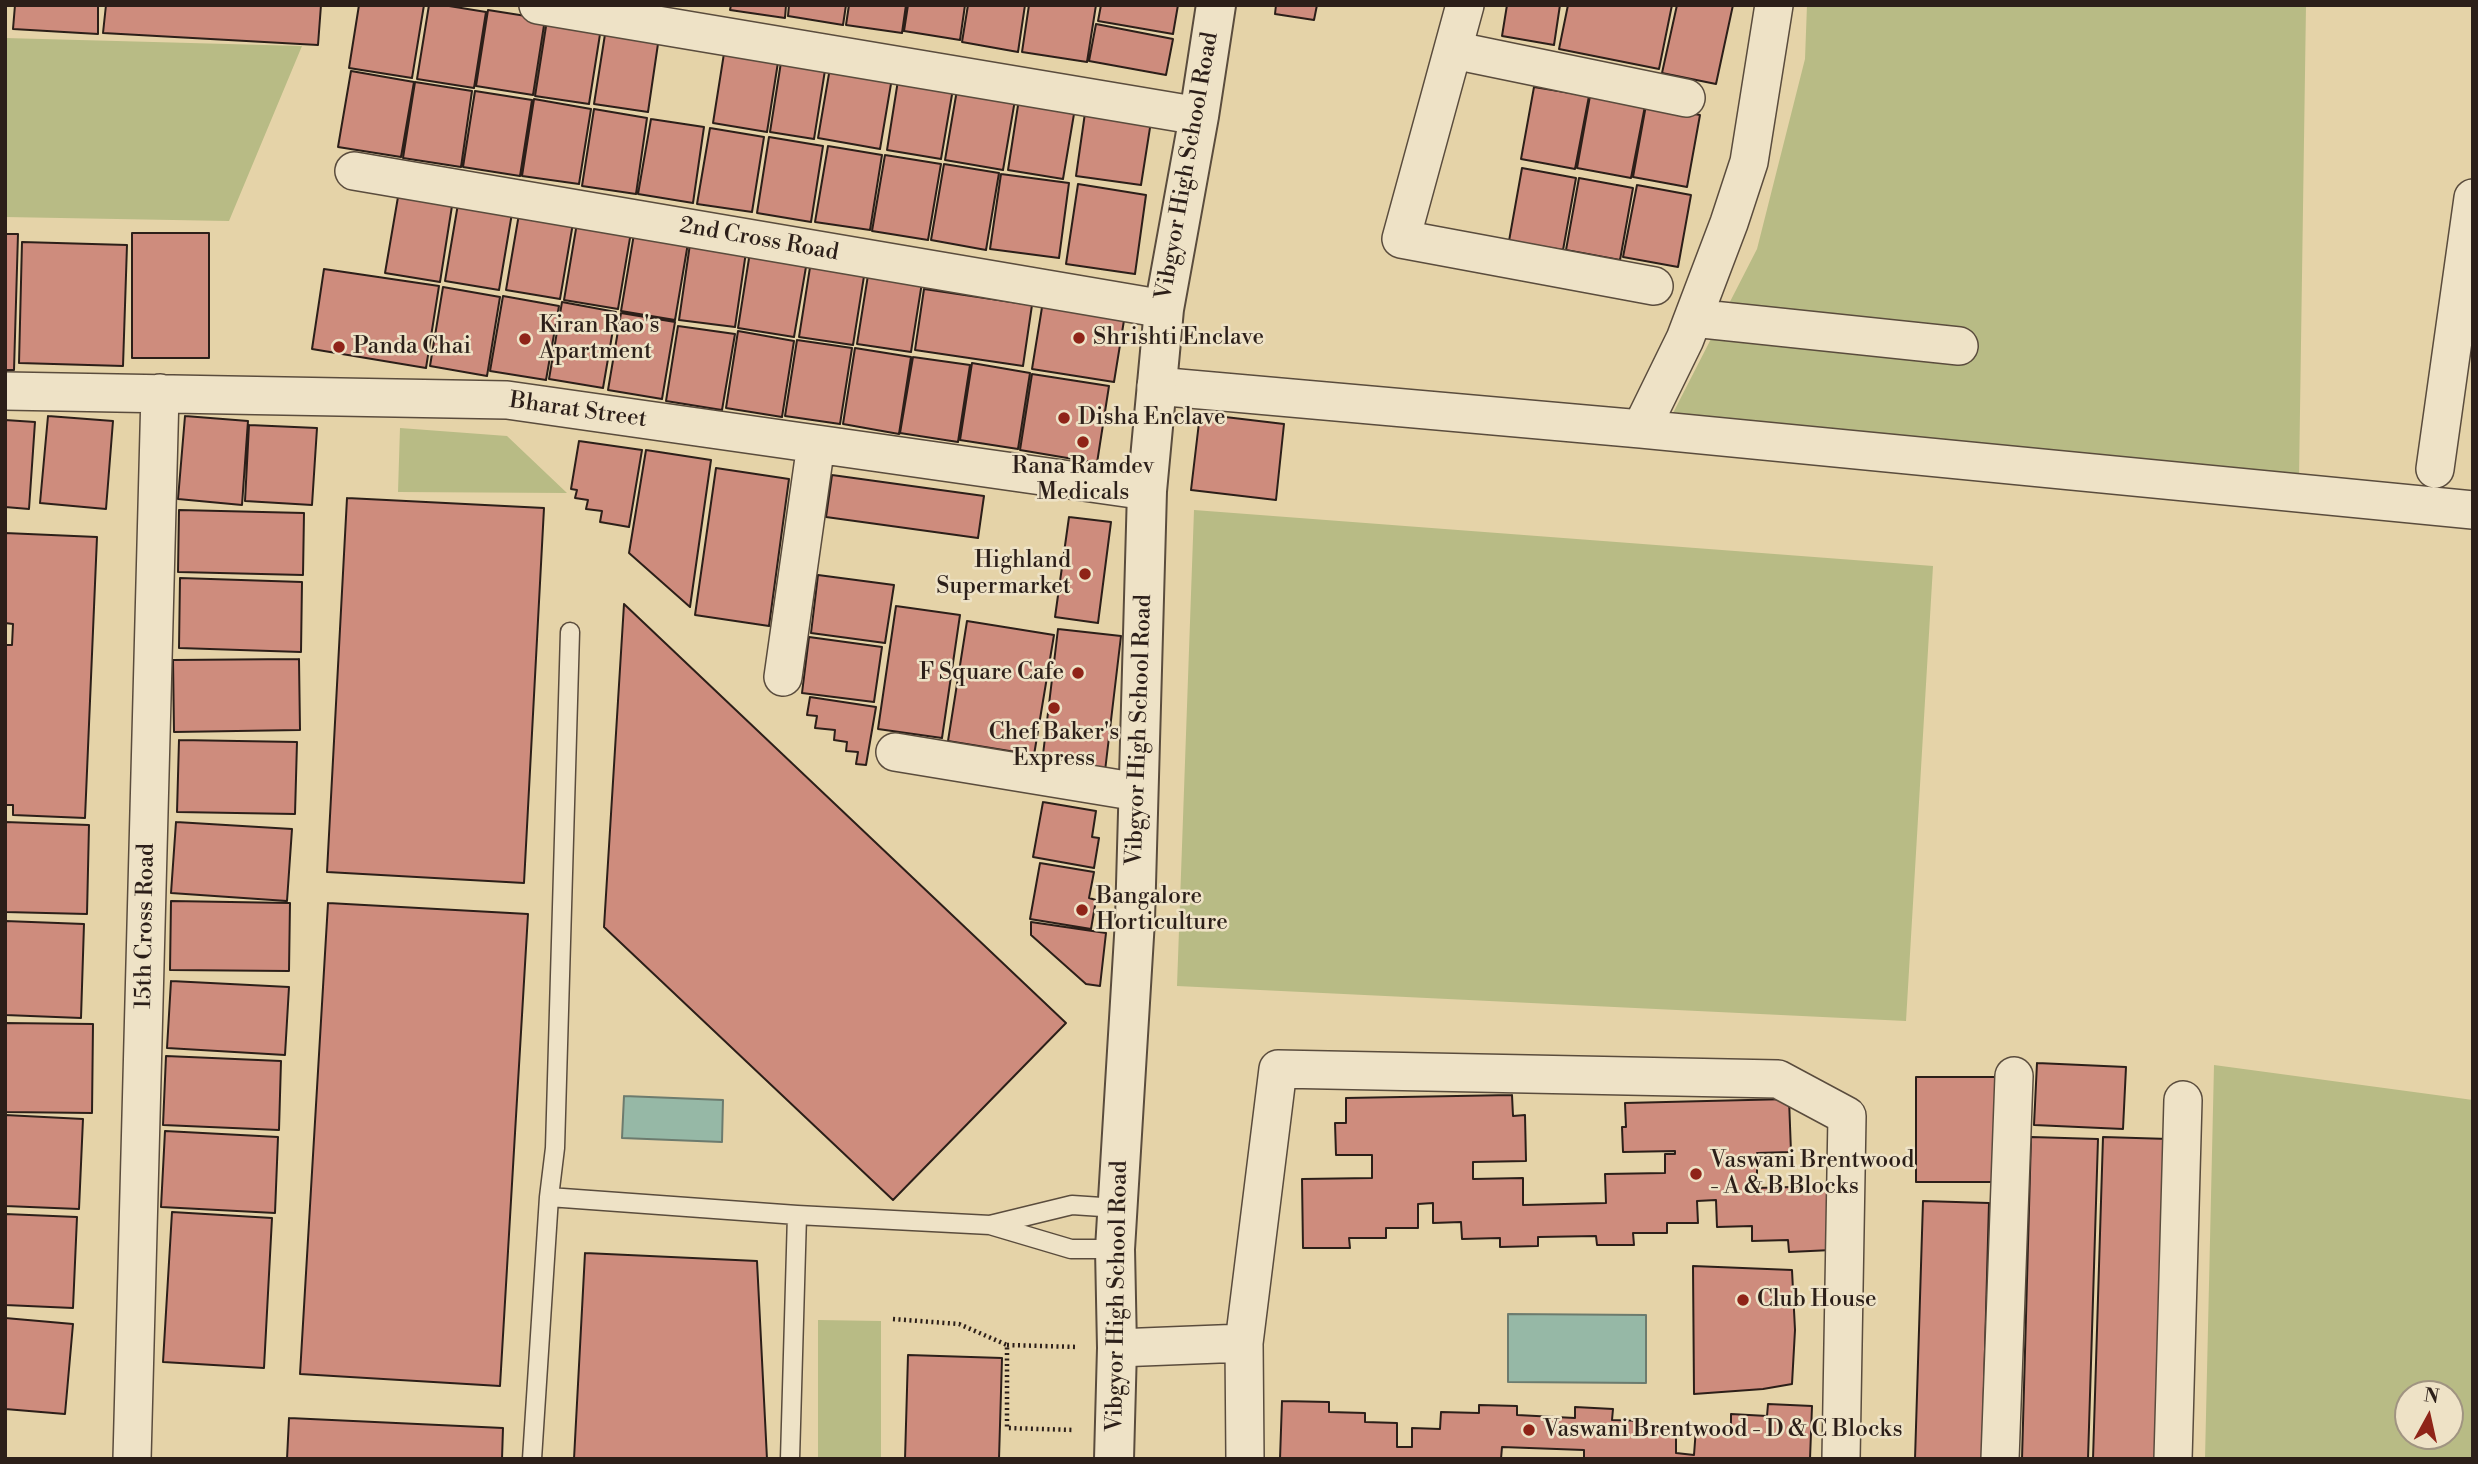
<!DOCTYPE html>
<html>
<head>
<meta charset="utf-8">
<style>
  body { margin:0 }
  #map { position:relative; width:2478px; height:1464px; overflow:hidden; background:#e5d3a8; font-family:"Libre Bodoni",serif }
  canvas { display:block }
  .frame { position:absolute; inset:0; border:7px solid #2c1f19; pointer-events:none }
  .north { position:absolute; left:2394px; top:1380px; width:70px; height:70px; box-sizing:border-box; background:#eee2c6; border:2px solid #a09481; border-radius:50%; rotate:8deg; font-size:19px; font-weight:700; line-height:28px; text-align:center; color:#2c1f19 }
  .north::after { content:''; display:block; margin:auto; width:24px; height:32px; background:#8f2418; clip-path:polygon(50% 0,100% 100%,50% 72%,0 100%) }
</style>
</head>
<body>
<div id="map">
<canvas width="2478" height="1464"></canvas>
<div class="frame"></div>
<div class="north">N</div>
</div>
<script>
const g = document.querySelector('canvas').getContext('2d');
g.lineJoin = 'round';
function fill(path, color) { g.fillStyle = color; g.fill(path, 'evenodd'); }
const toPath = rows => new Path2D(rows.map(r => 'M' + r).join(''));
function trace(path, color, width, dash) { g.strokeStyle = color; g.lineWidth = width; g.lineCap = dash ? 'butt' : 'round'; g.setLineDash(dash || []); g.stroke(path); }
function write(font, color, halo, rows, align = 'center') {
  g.font = font + ' "Libre Bodoni",serif'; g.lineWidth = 5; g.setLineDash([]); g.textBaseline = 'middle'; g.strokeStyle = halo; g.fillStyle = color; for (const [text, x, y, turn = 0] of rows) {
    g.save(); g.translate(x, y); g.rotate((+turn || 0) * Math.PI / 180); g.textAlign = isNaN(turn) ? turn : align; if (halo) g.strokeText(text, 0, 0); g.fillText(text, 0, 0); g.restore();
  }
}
fill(toPath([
  [1807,5,2306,5,2299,478,1671,417,1757,249,1805,59],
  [5,38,302,46,229,221,5,217],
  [400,428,507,436,567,493,398,492],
  [1194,510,1933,566,1906,1021,1177,986],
  [2214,1065,2473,1100,2473,1459,2205,1459],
  [2450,1394,2450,1436,2408,1436,2408,1394],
  [818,1320,881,1321,881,1459,818,1459]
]), '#b8bb85');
const water = toPath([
  [624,1096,723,1100,722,1142,622,1138,624,1096],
  [1508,1314,1646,1315,1646,1383,1508,1382,1508,1314]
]);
fill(water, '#96b8a6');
trace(water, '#6c7b6e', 2);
const building = toPath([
  [15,5,98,5,98,34,13,29,15,5],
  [106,5,321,5,318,45,103,33,106,5],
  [359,5,424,5,412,78,349,68,359,5],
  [429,5,443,5,486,12,474,88,417,79,429,5],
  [731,5,786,5,785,18,730,10,731,5],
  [789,5,846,5,843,25,788,16,789,5],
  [849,5,906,5,902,33,846,25,849,5],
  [908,5,965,5,960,40,904,31,908,5],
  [968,5,1025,5,1018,52,962,42,968,5],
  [1029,5,1096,5,1087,62,1022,52,1029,5],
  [1101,5,1178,5,1173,34,1098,21,1101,5],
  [1276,5,1317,5,1314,20,1275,14,1276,5],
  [1507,5,1560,5,1554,45,1502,36,1507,5],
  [1568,5,1672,5,1659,69,1559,49,1568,5],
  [1677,5,1733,5,1716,84,1662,73,1677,5],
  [488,10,545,19,533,95,476,86,488,10],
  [547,20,601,28,589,104,535,96,547,20],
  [1096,24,1173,39,1166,75,1089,61,1096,24],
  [606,28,659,37,648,112,594,104,606,28],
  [725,47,779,56,767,132,713,123,725,47],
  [782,56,826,64,814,139,770,132,782,56],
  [831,62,893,72,880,149,818,138,831,62],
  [351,71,414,82,401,157,338,147,351,71],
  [899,74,954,83,941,159,887,150,899,74],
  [415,82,472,91,461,167,403,158,415,82],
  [958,84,1016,94,1003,170,945,160,958,84],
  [1534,87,1589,96,1575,169,1521,159,1534,87],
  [475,91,532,100,520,176,463,167,475,91],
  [1590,96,1645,106,1631,178,1577,168,1590,96],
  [534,99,591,109,579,184,522,176,534,99],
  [1019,99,1075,108,1063,179,1008,170,1019,99],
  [1646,105,1700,115,1687,187,1633,177,1646,105],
  [1086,106,1152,115,1141,185,1076,176,1086,106],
  [594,109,647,118,636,194,582,186,594,109],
  [651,119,704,127,693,203,638,194,651,119],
  [710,128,764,137,752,212,697,204,710,128],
  [769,137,823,146,811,222,757,213,769,137],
  [828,146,882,155,870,230,815,222,828,146],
  [885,155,941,164,928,240,872,231,885,155],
  [944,164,999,173,986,250,931,240,944,164],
  [1522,168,1576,178,1563,250,1509,241,1522,168],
  [1001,174,1069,183,1059,258,990,249,1001,174],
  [1579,178,1633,188,1620,260,1566,250,1579,178],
  [1078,184,1146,195,1135,274,1066,264,1078,184],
  [1637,185,1691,195,1678,267,1623,257,1637,185],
  [398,197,452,206,440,282,385,273,398,197],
  [458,204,512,213,499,290,445,281,458,204],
  [519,214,573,223,560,299,506,290,519,214],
  [577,223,631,232,618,309,564,300,577,223],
  [132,233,209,233,209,358,132,358,132,233],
  [5,234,18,234,14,370,5,370,5,234],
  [634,234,688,243,675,320,621,311,634,234],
  [22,242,127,245,123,366,19,363,22,242],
  [690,244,746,252,735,327,679,320,690,244],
  [750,252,807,261,794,337,738,328,750,252],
  [811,261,865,270,853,345,799,337,811,261],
  [324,269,439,286,426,368,312,349,324,269],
  [869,269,923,276,911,352,857,344,869,269],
  [443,287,500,297,487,376,430,366,443,287],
  [924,289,1032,305,1023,366,915,350,924,289],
  [1044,295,1126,308,1114,382,1032,369,1044,295],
  [503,296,559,306,546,380,490,371,503,296],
  [562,302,616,312,603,388,549,379,562,302],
  [621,313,675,322,662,399,608,390,621,313],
  [678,326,735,334,722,410,666,401,678,326],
  [738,331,794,341,782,417,726,408,738,331],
  [797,340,852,348,840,424,785,416,797,340],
  [855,348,911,357,899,434,843,424,855,348],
  [913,357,970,365,958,442,900,433,913,357],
  [972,363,1030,373,1018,449,960,440,972,363],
  [1032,374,1109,386,1097,463,1020,450,1032,374],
  [1200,414,1284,424,1276,500,1191,490,1200,414],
  [48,416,113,421,106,509,40,503,48,416],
  [185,416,248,421,242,505,178,499,185,416],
  [5,420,35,422,29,509,5,507,5,420],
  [249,425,317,428,312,505,245,501,249,425],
  [579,441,642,450,629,527,600,522,602,511,586,509,588,500,575,498,577,490,571,489,579,441],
  [646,450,711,460,690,607,629,553,646,450],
  [716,468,789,479,769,626,695,615,716,468],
  [832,475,984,496,978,538,826,517,832,475],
  [347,498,544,508,524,883,327,872,347,498],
  [179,510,304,513,303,575,178,572,179,510],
  [1069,517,1111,522,1098,623,1055,617,1069,517],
  [5,533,97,537,85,818,13,815,13,805,5,805,5,645,12,645,13,624,5,623,5,533],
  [818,575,894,585,885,643,811,633,818,575],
  [180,578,302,582,301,652,179,648,180,578],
  [624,604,1066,1023,893,1200,604,927,624,604],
  [896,606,960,615,942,738,878,729,896,606],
  [967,621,1054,635,1034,755,948,741,967,621],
  [1058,629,1121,636,1105,771,1042,763,1058,629],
  [809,637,882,647,874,702,802,693,809,637],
  [299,659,300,730,174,732,173,660,299,659],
  [810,697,876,707,866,765,856,764,858,752,846,751,847,742,834,740,835,730,815,728,817,716,807,715,810,697],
  [179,740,297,742,295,814,177,812,179,740],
  [1043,802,1096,811,1092,837,1099,838,1094,868,1033,857,1043,802],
  [5,822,89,825,87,914,5,912,5,822],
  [176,822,292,829,287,901,171,893,176,822],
  [1040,863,1094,872,1089,898,1096,900,1091,929,1030,919,1040,863],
  [171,901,290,903,289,971,170,970,171,901],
  [328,903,528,914,500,1386,300,1374,328,903],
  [5,921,84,924,81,1018,5,1015,5,921],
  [1031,922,1106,933,1100,986,1086,984,1031,935,1031,922],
  [171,981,289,987,285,1055,167,1048,171,981],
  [5,1023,93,1024,92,1113,5,1112,5,1023],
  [166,1056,281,1061,279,1130,163,1125,166,1056],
  [2037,1063,2126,1067,2123,1129,2034,1125,2037,1063],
  [1916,1077,2002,1077,2002,1182,1916,1182,1916,1077],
  [1512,1095,1513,1116,1525,1115,1526,1161,1473,1162,1473,1179,1523,1178,1523,1205,1606,1203,1605,1174,1665,1173,1665,1154,1675,1154,1675,1151,1623,1152,1622,1127,1626,1127,1625,1103,1789,1099,1791,1152,1757,1153,1757,1188,1831,1186,1832,1250,1789,1252,1788,1240,1752,1241,1752,1226,1717,1227,1716,1200,1697,1201,1698,1223,1667,1223,1667,1233,1633,1233,1634,1245,1597,1245,1596,1236,1538,1237,1538,1246,1500,1247,1500,1238,1462,1239,1461,1222,1433,1223,1433,1203,1418,1204,1418,1228,1386,1228,1386,1238,1349,1238,1350,1248,1303,1248,1302,1179,1372,1178,1372,1155,1336,1155,1335,1123,1346,1123,1346,1098,1512,1095],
  [5,1115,83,1119,79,1209,5,1206,5,1115],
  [165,1131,278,1137,275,1213,161,1207,165,1131],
  [2031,1137,2098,1139,2088,1459,2022,1459,2031,1137],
  [2103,1137,2169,1139,2160,1459,2093,1459,2103,1137],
  [1923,1201,1989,1203,1982,1459,1915,1459,1923,1201],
  [172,1212,272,1218,264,1368,163,1362,172,1212],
  [5,1214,77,1217,73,1308,5,1305,5,1214],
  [585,1253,757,1261,767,1459,574,1459,585,1253],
  [1693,1266,1792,1270,1795,1330,1792,1384,1763,1389,1694,1394,1693,1266],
  [5,1318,73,1324,65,1414,5,1409,5,1318],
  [908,1355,1002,1358,999,1459,905,1459,908,1355],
  [1282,1401,1329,1402,1329,1412,1365,1413,1365,1422,1397,1423,1397,1447,1412,1447,1412,1428,1440,1429,1441,1412,1479,1413,1479,1405,1517,1406,1517,1415,1575,1418,1575,1407,1613,1409,1612,1420,1646,1421,1645,1430,1676,1432,1676,1453,1694,1455,1696,1428,1731,1429,1731,1414,1767,1416,1768,1404,1812,1406,1810,1459,1584,1459,1584,1450,1502,1447,1501,1459,1280,1459,1282,1401],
  [289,1418,503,1428,502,1459,287,1459,289,1418]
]);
fill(building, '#ce8c7d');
trace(building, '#2c1f19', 2);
const service = toPath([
  [570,632,555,1148,549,1197,797,1215,990,1225,1071,1249,1115,1249],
  [990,1225,1072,1205,1117,1208],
  [532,1459,549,1197],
  [790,1459,797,1215]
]);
const minor = toPath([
  [538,5,1199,116],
  [1465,5,1401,239,1654,286],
  [1453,50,1686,98],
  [354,171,1164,309],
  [1693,318,1959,346],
  [1156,386,1641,429,2473,510],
  [5,391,507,400,1147,491],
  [1641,429,1685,339,1729,223,1749,162,1774,5],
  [2435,469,2473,198],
  [783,677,816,444],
  [895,752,1138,792],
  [1117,1348,1244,1343],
  [132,1459,160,393],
  [1245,1459,1244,1343,1278,1069,1778,1079,1847,1116,1841,1459],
  [2000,1459,2014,1076],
  [2173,1459,2183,1100]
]);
const tertiary = toPath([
  [1114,1459,1117,1348,1115,1249,1135,920,1147,491,1164,309,1199,116,1216,5]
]);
trace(service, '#5a4c3d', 21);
trace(minor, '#5a4c3d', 40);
trace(tertiary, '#5a4c3d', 42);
trace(toPath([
  [893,1319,959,1324,1007,1345,1007,1428,1074,1430],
  [1007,1345,1078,1347]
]), '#2c1f19', 4.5, [2, 3.5]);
trace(service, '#eee2c6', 18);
trace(minor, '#eee2c6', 37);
trace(tertiary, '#eee2c6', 38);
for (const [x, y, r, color] of [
  [1079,338,7,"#8f2418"],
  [525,339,7,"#8f2418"],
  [339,347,7,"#8f2418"],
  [1064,418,7,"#8f2418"],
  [1083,442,7,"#8f2418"],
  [1085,574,7,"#8f2418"],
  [1078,673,7,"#8f2418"],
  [1054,708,7,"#8f2418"],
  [1082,910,7,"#8f2418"],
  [1696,1174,7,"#8f2418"],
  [1743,1300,7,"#8f2418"],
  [1529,1430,7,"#8f2418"]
]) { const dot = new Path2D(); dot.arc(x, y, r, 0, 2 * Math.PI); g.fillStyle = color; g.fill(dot); trace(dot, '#eee2c6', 2.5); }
write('23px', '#2c1f19', '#eee2c6', [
  ["Vibgyor High School Road",1188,166,-80],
  ["2nd Cross Road",759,240,10],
  ["Bharat Street",578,411,8],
  ["Vibgyor High School Road",1140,730,-88],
  ["15th Cross Road",146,926,-89],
  ["Vibgyor High School Road",1118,1296,-89]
]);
write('23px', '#2c1f19', '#eee2c6', [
  ["Kiran Rao's",539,326],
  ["Apartment",539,352],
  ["Shrishti Enclave",1093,338],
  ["Panda Chai",353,347],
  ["Disha Enclave",1078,418],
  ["Rana Ramdev",1083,467,"center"],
  ["Medicals",1083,493,"center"],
  ["Highland",1071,561,"right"],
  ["Supermarket",1071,587,"right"],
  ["F Square Cafe",1064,673,"right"],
  ["Chef Baker's",1054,733,"center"],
  ["Express",1054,759,"center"],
  ["Bangalore",1096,897],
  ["Horticulture",1096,923],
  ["Vaswani Brentwood",1710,1161],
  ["- A & B Blocks",1710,1187],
  ["Club House",1757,1300],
  ["Vaswani Brentwood - D & C Blocks",1543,1430]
], 'left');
</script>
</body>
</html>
